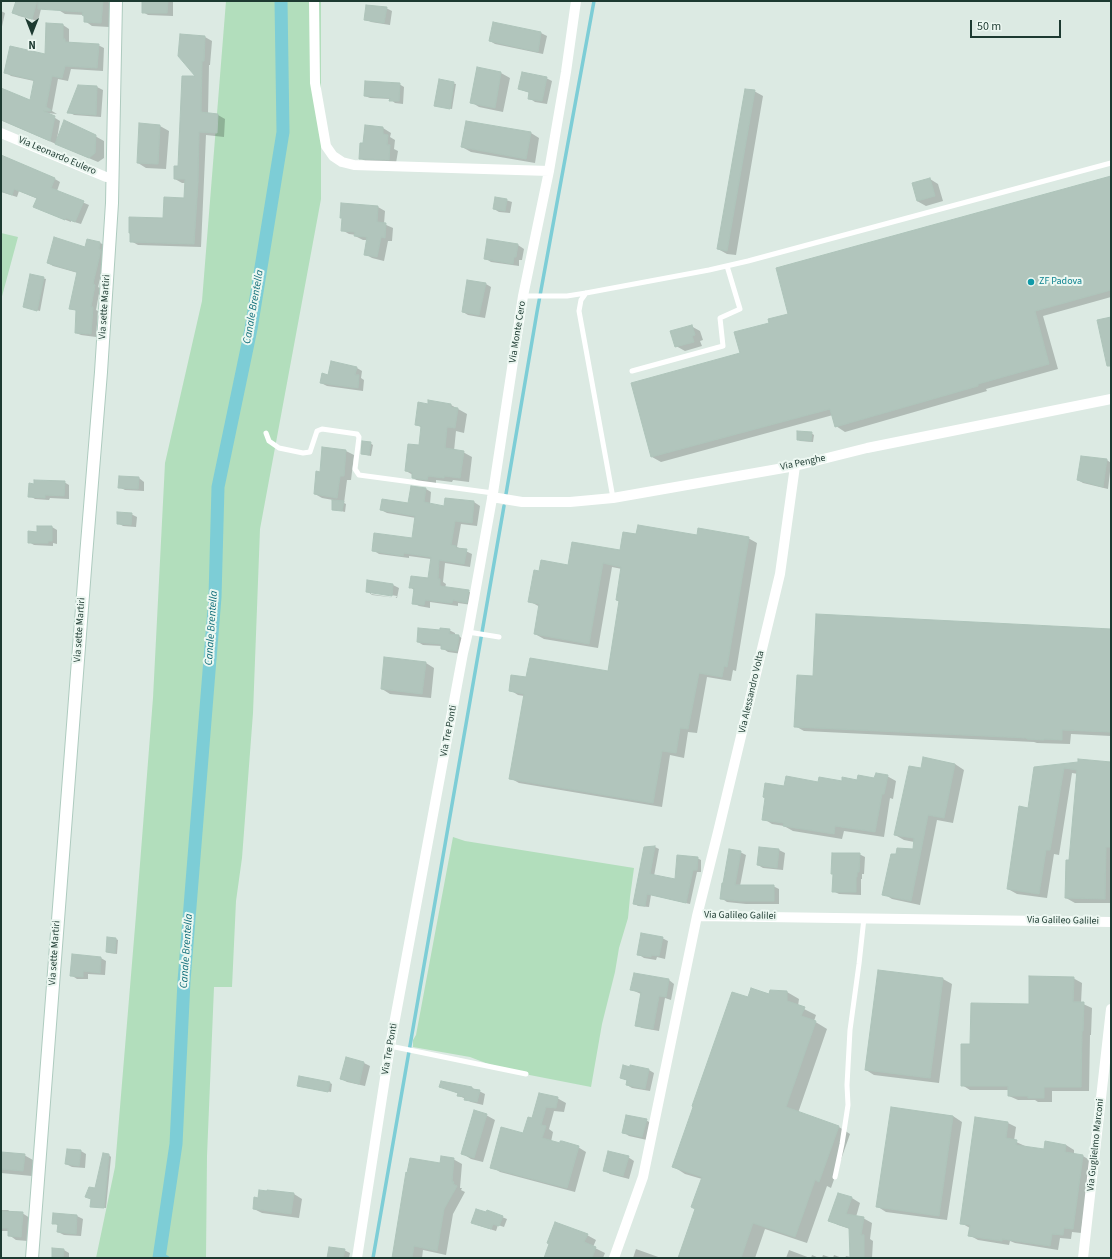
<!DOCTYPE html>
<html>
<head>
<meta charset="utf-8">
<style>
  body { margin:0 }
  #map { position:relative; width:1112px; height:1259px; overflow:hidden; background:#dceae3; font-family:"Source Sans 3",sans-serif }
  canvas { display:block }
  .frame { position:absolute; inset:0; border:2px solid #1d3a31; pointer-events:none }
  .north { position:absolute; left:12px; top:12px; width:40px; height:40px; -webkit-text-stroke:3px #ecf7f1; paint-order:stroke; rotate:180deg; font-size:11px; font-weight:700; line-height:16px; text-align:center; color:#1d3a31 }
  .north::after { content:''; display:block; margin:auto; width:14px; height:18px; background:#1d3a31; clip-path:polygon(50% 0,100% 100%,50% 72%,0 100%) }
  .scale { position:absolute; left:970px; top:20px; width:91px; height:18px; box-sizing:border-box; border:2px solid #1d3a31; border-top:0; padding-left:5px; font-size:12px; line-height:14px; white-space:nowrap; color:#1d3a31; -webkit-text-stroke:3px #ecf7f1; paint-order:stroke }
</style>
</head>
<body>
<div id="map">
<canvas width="1112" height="1259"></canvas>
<div class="frame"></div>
<div class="north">N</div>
<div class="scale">50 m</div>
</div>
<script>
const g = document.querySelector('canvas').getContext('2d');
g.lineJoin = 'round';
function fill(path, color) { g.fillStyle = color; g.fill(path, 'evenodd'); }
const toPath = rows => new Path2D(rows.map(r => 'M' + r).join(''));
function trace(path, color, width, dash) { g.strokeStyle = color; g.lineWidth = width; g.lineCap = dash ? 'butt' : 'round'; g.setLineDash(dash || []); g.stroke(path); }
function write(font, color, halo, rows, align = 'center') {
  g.font = font + ' "Source Sans 3",sans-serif'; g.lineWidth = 4; g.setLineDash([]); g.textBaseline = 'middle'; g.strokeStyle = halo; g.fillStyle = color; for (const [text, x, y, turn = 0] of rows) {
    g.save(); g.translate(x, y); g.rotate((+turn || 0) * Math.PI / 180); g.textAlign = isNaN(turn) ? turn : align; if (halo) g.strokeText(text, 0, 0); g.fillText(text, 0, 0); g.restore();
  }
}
fill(toPath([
  [226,1,321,1,321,199,260,529,253,713,242,858,236,901,232,987,214,987,207,1156,206,1258,96,1258,115,1167,136,915,153,698,165,463,202,301],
  [1,233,18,237,1,300],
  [453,837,465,841,634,868,630,897,628,918,619,948,615,972,602,1024,591,1087,504,1070,470,1057,413,1047,413,1040,416,1035]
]), '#b2debc');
fill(toPath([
  [17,1,43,1,38,21,19,16,13,13],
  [57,1,107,1,110,3,109,27,92,26,85,21,85,16,84,15,65,14,57,9],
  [143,1,173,1,173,16,148,15,143,12],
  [386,8,392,11,390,25,371,22,365,19],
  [1,11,5,13,1,31],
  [63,25,69,29,69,42,71,43,98,45,104,48,103,71,71,69,68,81,58,79,52,111,57,114,47,113,60,121,57,139,95,136,104,141,104,158,98,162,65,148,56,143,56,144,1,120,1,89,31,102,34,81,11,76,5,72,46,56],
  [541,33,547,36,543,54,495,44,490,41],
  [205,37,212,41,210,65,209,65,208,114,218,115,225,119,224,137,206,135,201,247,138,245,131,241,131,234,130,233,164,219,185,199,186,183,182,183,175,179,179,167],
  [477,68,501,73,510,78,503,112,479,107,471,102],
  [546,78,552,81,547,104,535,102,529,98,530,93,519,89],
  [439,80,456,84,452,109,435,106],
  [399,84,404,87,403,104,395,103,390,99,370,98,365,96],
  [97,87,103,90,101,117,74,115,69,112],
  [754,91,763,96,736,255,727,254,718,249],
  [160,126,169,131,166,169,146,168,138,163],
  [366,126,383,128,391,133,390,137,395,140,394,149,398,151,396,163,367,162,360,158,364,144],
  [531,133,539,138,535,163,471,152,462,147],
  [1,156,55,179,60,182,57,191,89,205,81,224,71,221,71,222,40,210,38,199,19,191,17,197,1,192],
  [1111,177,1111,297,1043,316,1058,369,986,389,987,391,845,432,836,426,833,415,661,462,652,457,741,354,770,323],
  [930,179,938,184,943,201,926,206,917,201],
  [506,200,512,202,510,213,499,212,494,209],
  [378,207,385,211,384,224,393,228,392,241,388,241,384,261,372,258,365,254,368,240,363,240,355,236,356,235,349,234,342,230,343,218],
  [88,240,100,243,105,245,106,254,98,287,100,288,96,310,98,311,96,337,81,335,76,333,77,311,70,308,78,273,53,266,48,263,86,248],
  [488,240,518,245,524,249,522,260,519,260,519,266,491,262,485,258],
  [31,275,46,279,40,311,24,307],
  [486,284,491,287,485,318,468,315,463,312],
  [691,326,700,331,703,340,700,341,702,346,685,351,676,346],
  [331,363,357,368,362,371,361,378,364,380,363,391,327,386,321,383,328,376],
  [429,401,451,405,467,414,464,433,456,431,454,451,463,452,472,457,469,482,453,480,452,482,436,480,436,484,422,483,413,478,413,475,406,471,420,446,422,428,416,424,429,405],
  [811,433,814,435,813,442,800,441,798,439],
  [370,443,373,445,371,456,362,454],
  [323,448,346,451,354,455,351,480,347,480,344,503,346,504,345,512,333,509,333,500,322,498,315,494,321,473],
  [1107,460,1111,463,1108,489,1083,483,1078,480],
  [139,478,144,482,144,491,125,490,119,487],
  [64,482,69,485,69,499,50,498,49,500,35,499,30,496],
  [426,489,431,492,430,504,445,507,446,499,474,502,480,506,477,526,461,524,457,547,472,554,470,567,445,563,443,582,446,584,445,588,468,591,474,595,472,605,458,603,458,606,430,602,430,608,419,606,413,603,414,590,410,587,429,579,431,559,409,556,409,558,379,554,373,550,413,539,416,518,387,513,381,510,409,504],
  [131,514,137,517,136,527,123,526,118,523],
  [38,527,52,527,57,530,57,544,53,543,53,546,34,545,29,542,38,533],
  [637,536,748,538,757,543,736,671,733,670,731,681,707,677,697,733,688,732,684,758,670,755,662,807,519,783,510,778,524,696,518,695,510,690,608,672,620,602,617,600,622,569,612,567,598,648,544,639,535,634,540,607,529,601,540,572,569,566,621,551],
  [368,582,393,585,399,588,397,598,372,595,367,591],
  [371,592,397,596,396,598,371,594],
  [449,630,455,633,455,636,459,636,464,640,462,654,448,652,442,648,442,646,423,645,418,642,440,631],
  [1111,630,1111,736,1071,734,1070,744,1037,743,1034,742,804,731,795,726,814,677],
  [426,663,434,668,431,698,390,694,382,689],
  [924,758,955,764,964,770,953,823,937,820,920,905,892,899,884,894,897,855,914,850,914,842,904,840,895,835,922,769],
  [1111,763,1111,903,1075,903,1066,898,1078,774,1072,773,1059,855,1054,854,1047,898,1017,894,1008,889,1029,809,1035,768],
  [887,776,896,781,893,799,890,798,884,837,844,831,842,839,793,831,784,826,772,824,764,819,785,788,819,783,842,783,875,779],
  [655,847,659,849,654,876,676,880,697,858,701,860,701,872,697,872,690,904,651,895,649,907,638,906,634,903,645,848],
  [760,848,779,850,785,853,783,870,763,868,758,865],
  [740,852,746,855,740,886,773,886,779,889,779,904,746,904,727,902,721,898],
  [859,854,865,857,864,874,862,874,862,879,861,879,861,895,839,894,833,891,834,875,832,873],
  [662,938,668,941,665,959,657,957,656,960,644,958,638,954],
  [116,939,118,940,117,954,109,953,107,952],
  [101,958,106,961,105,975,88,974,88,979,77,979,71,975],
  [1073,978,1082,983,1081,1003,1092,1008,1091,1035,1090,1035,1089,1091,1052,1091,1052,1102,1038,1102,1035,1100,1018,1100,1009,1096,1009,1090,970,1090,962,1085,971,1045,1030,1005],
  [943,979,952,984,939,1083,874,1075,866,1070],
  [669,980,674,984,671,1000,665,998,659,1031,642,1028,636,1025,641,994,632,990],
  [771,991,787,992,799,999,798,1006,816,1015,814,1021,827,1029,798,1113,839,1127,850,1134,831,1188,827,1186,807,1243,765,1229,755,1258,679,1258,696,1209,702,1179,685,1174,674,1167,748,999,770,996],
  [346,1058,364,1063,370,1066,365,1086,347,1082,341,1079],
  [649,1070,654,1073,650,1091,632,1088,627,1085,628,1081,621,1078],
  [330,1083,332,1084,331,1092,301,1087,298,1086],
  [441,1086,472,1088,479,1091,485,1094,483,1105,471,1102,458,1095,459,1094],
  [539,1095,557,1098,566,1103,564,1112,554,1111,549,1129,553,1132,551,1142,578,1147,586,1152,575,1192,500,1172,492,1167,524,1134,532,1120],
  [892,1108,953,1116,962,1122,947,1220,886,1212,878,1207],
  [486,1115,495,1120,483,1162,471,1159,463,1154],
  [646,1120,652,1124,647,1140,629,1136,623,1132],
  [1008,1123,1016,1127,1014,1141,1025,1146,1024,1147,1045,1150,1066,1145,1074,1150,1074,1154,1083,1156,1091,1161,1081,1233,1072,1232,1071,1239,1060,1238,1058,1250,1015,1243,1010,1241,1009,1245,978,1240,969,1235,970,1228,961,1223],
  [81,1151,86,1154,85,1168,72,1167,66,1164],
  [1,1153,24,1155,33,1160,32,1176,1,1173],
  [109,1155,111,1157,106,1208,94,1207,91,1206,96,1190],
  [628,1157,634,1161,629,1179,610,1174,604,1170],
  [453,1159,462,1164,460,1188,462,1188,461,1190,465,1192,453,1214,446,1255,423,1250,422,1258,393,1258,408,1174,441,1164],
  [268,1191,294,1194,302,1199,299,1218,262,1213,254,1209,259,1199,268,1192],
  [838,1194,852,1198,860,1203,856,1217,863,1218,872,1223,870,1239,873,1241,872,1258,845,1258,846,1256,851,1257,850,1229,838,1225,829,1220],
  [1,1210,8,1210,12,1213,22,1213,30,1218,28,1241,16,1240,9,1235,9,1231,1,1231],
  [54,1214,77,1216,83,1219,81,1236,64,1235,58,1232,59,1226,54,1223],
  [502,1217,507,1219,504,1227,498,1225,496,1231,477,1225],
  [587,1235,596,1240,593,1247,605,1253,603,1258,545,1258],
  [636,1249,661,1258,633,1258],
  [64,1250,69,1253,69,1258,53,1258],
  [344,1250,350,1253,349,1258,328,1258],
  [789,1250,810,1258,786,1258],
  [812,1255,819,1258,811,1258],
  [823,1255,832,1258,822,1258],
  [834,1255,842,1258,833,1258]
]), '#0003');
trace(toPath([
  [506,494,537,312,594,1],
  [160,1253,168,1258],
  [373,1258,504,506]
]), '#7dcdd6', 3.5);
trace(toPath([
  [159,1258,176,1144,184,981,215,597,218,487,251,329,283,132,281,1]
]), '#7dcdd6', 13);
const building = toPath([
  [16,1,37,1,32,19,12,13,16,1],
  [38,1,103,1,101,23,84,22,84,16,82,15,83,12,38,9,38,1],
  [142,1,168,1,167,13,142,13,142,1],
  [366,5,387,7,384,23,364,20,366,5],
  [493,22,541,32,538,52,489,41,493,22],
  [46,23,63,24,63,39,65,39,65,42,99,44,97,68,65,66,62,78,52,76,46,107,51,110,51,111,43,111,55,116,50,141,1,120,1,88,30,100,34,80,4,73,10,46,45,54,46,23],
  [180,34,205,36,204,61,202,61,201,112,218,114,217,133,199,132,198,182,194,244,130,242,130,233,129,233,129,217,163,218,164,197,184,198,185,179,174,179,174,166,178,166,182,76,195,76,178,56,180,34],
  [477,67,501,72,495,108,470,103,477,67],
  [522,72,547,77,542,101,528,99,529,92,518,89,522,72],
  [439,79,454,82,450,109,434,106,439,79],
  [365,81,400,83,399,101,389,101,390,98,364,96,365,81],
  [78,85,97,86,96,115,67,113,78,85],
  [745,89,755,90,727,251,717,249,745,89],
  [64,120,96,135,95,153,89,158,55,144,64,120],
  [466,121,531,132,526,159,461,147,466,121],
  [139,123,160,125,158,164,137,163,139,123],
  [365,125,383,127,383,134,388,135,387,145,390,145,389,160,359,159,360,143,363,143,365,125],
  [1,155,55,178,51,188,84,201,75,222,66,218,65,220,33,207,37,198,14,189,12,195,1,191,1,155],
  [1111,176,1111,290,1035,311,1049,364,978,384,978,386,835,427,830,409,651,457,631,383,740,353,734,332,769,323,768,319,788,314,776,268,1111,176],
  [930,178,935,196,917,201,912,183,930,178],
  [495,197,507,199,505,211,493,209,495,197],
  [341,203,378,206,377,222,386,223,385,238,381,237,377,257,364,255,367,237,354,236,355,232,341,231,342,218,340,218,341,203],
  [54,237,85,247,87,239,100,242,99,249,101,250,93,284,95,285,91,307,93,307,91,334,75,333,76,310,69,309,77,272,47,263,54,237],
  [487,239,518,244,516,257,514,257,513,264,484,259,487,239],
  [30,274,44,277,37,311,23,307,30,274],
  [467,280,486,283,479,315,462,312,467,280],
  [1111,317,1111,366,1107,366,1097,320,1111,317],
  [692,325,695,335,692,336,694,342,675,347,670,331,692,325],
  [331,361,357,367,355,375,359,375,358,388,320,383,322,373,328,375,331,361],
  [428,400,451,404,451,407,458,408,455,428,447,427,445,448,464,451,460,478,444,476,444,478,428,476,427,480,412,478,412,472,405,471,408,444,419,445,421,426,415,425,418,402,428,404,428,400],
  [797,431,812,432,811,441,797,440,797,431],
  [362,441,371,442,369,455,361,454,362,441],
  [322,447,346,450,344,476,340,476,337,498,314,494,316,471,320,472,322,447],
  [1081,456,1107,459,1103,487,1077,480,1081,456],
  [119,476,139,477,138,489,118,488,119,476],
  [34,480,65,481,64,496,45,495,45,498,28,497,29,483,34,484,34,480],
  [411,486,426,488,424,502,444,506,445,498,474,501,472,523,455,521,451,545,456,546,456,548,467,549,464,564,439,560,438,579,440,579,440,586,469,590,467,603,453,600,452,603,425,600,424,605,412,604,414,588,409,588,411,576,428,578,431,557,404,553,403,556,372,551,374,533,412,538,415,516,380,510,382,499,408,503,411,486],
  [332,500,344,501,342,511,332,510,332,500],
  [117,512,132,513,131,525,117,524,117,512],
  [638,525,697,535,698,528,749,537,727,667,724,666,722,677,699,673,688,729,680,728,676,753,662,751,653,803,509,779,524,694,509,691,511,675,526,677,530,658,608,671,619,601,616,600,621,567,603,563,589,644,534,634,539,604,528,602,534,570,539,571,541,560,568,565,572,542,620,550,623,532,636,534,638,525],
  [37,526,52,526,52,541,48,541,48,543,28,543,28,531,37,532,37,526],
  [367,580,393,584,392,596,366,592,367,580],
  [816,614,1111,629,1111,732,1062,730,1062,740,1044,739,1044,740,1027,739,1027,738,794,727,797,675,813,676,816,614],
  [418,628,440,630,440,628,450,629,449,634,459,635,457,651,441,649,441,644,417,642,418,628],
  [384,657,426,662,422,694,381,689,384,657],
  [923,757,955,764,944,818,928,815,911,901,882,895,891,854,896,854,897,848,913,849,914,838,894,835,909,766,921,768,923,757],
  [1078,759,1111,762,1111,847,1106,847,1105,899,1065,898,1066,860,1069,860,1077,770,1064,768,1050,850,1046,850,1039,894,1007,889,1019,806,1028,808,1034,767,1078,762,1078,759],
  [876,773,888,775,884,794,882,794,875,832,835,826,834,834,783,826,784,823,762,820,765,798,763,797,765,783,784,786,786,776,818,782,819,777,842,781,842,777,857,780,858,775,874,778,876,773],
  [655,846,650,874,675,879,677,855,698,857,697,870,693,870,686,903,647,894,645,906,633,904,644,847,655,846],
  [759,847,779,849,777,868,757,865,759,847],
  [729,849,741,851,735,885,774,885,774,901,739,901,720,899,722,883,723,883,729,849],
  [832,853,860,853,859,872,857,872,857,877,856,877,856,892,832,892,833,874,831,874,832,853],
  [641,933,663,937,659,956,651,955,651,957,637,955,641,933],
  [107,937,116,938,115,953,106,952,107,937],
  [72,954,101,957,100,973,83,971,83,977,70,976,72,954],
  [878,970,943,978,930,1078,865,1070,878,970],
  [634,973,669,979,666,997,659,996,653,1029,635,1026,641,992,630,990,634,973],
  [1029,976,1074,977,1073,1002,1084,1002,1083,1031,1082,1031,1081,1087,1044,1087,1044,1098,1028,1098,1028,1096,1008,1096,1008,1086,961,1086,961,1044,970,1044,971,1003,1029,1004,1029,976],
  [751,988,769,994,770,990,787,991,787,1001,805,1007,801,1016,816,1021,786,1107,839,1126,819,1182,815,1180,795,1237,753,1223,741,1258,678,1258,695,1209,691,1207,702,1177,672,1167,693,1107,692,1106,732,992,748,997,751,988],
  [346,1057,364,1062,359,1084,340,1079,346,1057],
  [623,1065,630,1067,630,1065,649,1069,645,1089,626,1085,627,1080,620,1078,623,1065],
  [299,1076,330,1082,328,1092,297,1086,299,1076],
  [441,1081,472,1087,472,1089,480,1090,477,1102,464,1100,465,1097,457,1096,458,1093,439,1087,441,1081],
  [539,1093,558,1097,556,1108,546,1107,541,1125,546,1126,542,1138,560,1143,560,1141,562,1141,579,1146,567,1188,490,1168,501,1127,523,1133,528,1117,532,1118,539,1093],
  [891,1107,953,1116,939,1216,876,1207,891,1107],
  [474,1110,487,1114,474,1158,461,1154,474,1110],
  [626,1115,647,1119,642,1137,622,1133,626,1115],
  [975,1117,1008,1122,1006,1138,1017,1140,1016,1145,1044,1149,1045,1141,1066,1145,1065,1152,1083,1155,1073,1229,1064,1228,1063,1235,1052,1234,1050,1246,1002,1239,1002,1241,968,1236,970,1225,960,1224,975,1117],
  [67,1149,81,1150,79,1166,65,1164,67,1149],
  [608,1151,629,1156,623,1176,603,1171,608,1151],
  [1,1152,25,1154,23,1171,1,1169,1,1152],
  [103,1153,109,1154,104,1208,90,1207,91,1199,85,1197,89,1187,95,1188,103,1153],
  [441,1156,454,1158,452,1182,454,1182,453,1184,457,1186,444,1209,437,1251,414,1246,412,1258,392,1258,406,1172,407,1173,410,1158,440,1163,441,1156],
  [259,1190,267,1191,267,1190,294,1193,291,1214,253,1209,254,1197,258,1198,259,1190],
  [838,1193,852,1197,846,1214,864,1217,861,1235,864,1235,864,1258,850,1258,849,1228,828,1221,838,1193],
  [476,1209,486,1212,487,1210,503,1216,499,1226,493,1224,491,1229,471,1223,476,1209],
  [1,1211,23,1212,21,1237,8,1236,8,1228,1,1228,1,1211],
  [53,1213,77,1215,76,1234,57,1232,58,1224,52,1224,53,1213],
  [555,1222,588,1234,584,1242,596,1247,592,1258,544,1258,549,1244,547,1243,555,1222],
  [329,1247,345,1249,343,1258,327,1258,329,1247],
  [52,1248,64,1249,63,1258,52,1258,52,1248]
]);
fill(building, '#b1c5bc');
trace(building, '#aec4ba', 1);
const secondary = toPath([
  [32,1258,86,556,101,372,112,203,116,1]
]);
trace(secondary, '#aecbbf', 14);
trace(toPath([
  [586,293,581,300,579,311,613,498],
  [523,296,567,296,586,293,709,270,748,261,1111,163],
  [632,371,723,346,720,318,740,309,727,266],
  [266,433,269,441,279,448,303,453,310,452,317,431,322,429,357,434,359,437,355,469,359,475,493,493],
  [468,632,499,637],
  [390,1046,526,1074],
  [835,1177,842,1144,848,1105,847,1085,850,1030,859,964,864,918]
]), '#fff', 5);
trace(toPath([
  [314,1,315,83,326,146,333,156,342,162,354,165,549,171],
  [1,133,106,177,113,177],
  [492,497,522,502,570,502,613,498,795,466,867,448,1111,399],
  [697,916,1111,922],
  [357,1258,390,1046,463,653,468,632,493,493,523,296,549,171,566,72,576,1],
  [614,1258,643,1177,697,916,718,832,780,574,795,466],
  [1083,1258,1111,1009]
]), '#fff', 10);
trace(secondary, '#fff', 12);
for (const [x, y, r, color] of [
  [1031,282,4,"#0f9aa8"]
]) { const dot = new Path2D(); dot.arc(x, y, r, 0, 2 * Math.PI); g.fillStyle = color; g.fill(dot); trace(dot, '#ecf7f1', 1.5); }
write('10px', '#1d3a31', '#ecf7f1', [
  ["Via Leonardo Eulero",57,156,23],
  ["Via sette Martiri",105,307,-86],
  ["Via Monte Cero",518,332,-81],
  ["Via Penghe",803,463,-12],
  ["Via sette Martiri",80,630,-86],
  ["Via Alessandro Volta",752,692,-77],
  ["Via Tre Ponti",449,731,-79],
  ["Via Galileo Galilei",740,916,1],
  ["Via Galileo Galilei",1063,921,1],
  ["Via sette Martiri",55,953,-86],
  ["Via Tre Ponti",390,1049,-80],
  ["Via Guglielmo Marconi",1096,1145,-84]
]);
write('10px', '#0d838f', '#ecf7f1', [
  ["ZF Padova",1039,282]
], 'left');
write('italic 11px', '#126f7b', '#ecf7f1', [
  ["Canale Brentella",254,307,-80],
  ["Canale Brentella",212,628,-86],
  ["Canale Brentella",187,951,-86]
]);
</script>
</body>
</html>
